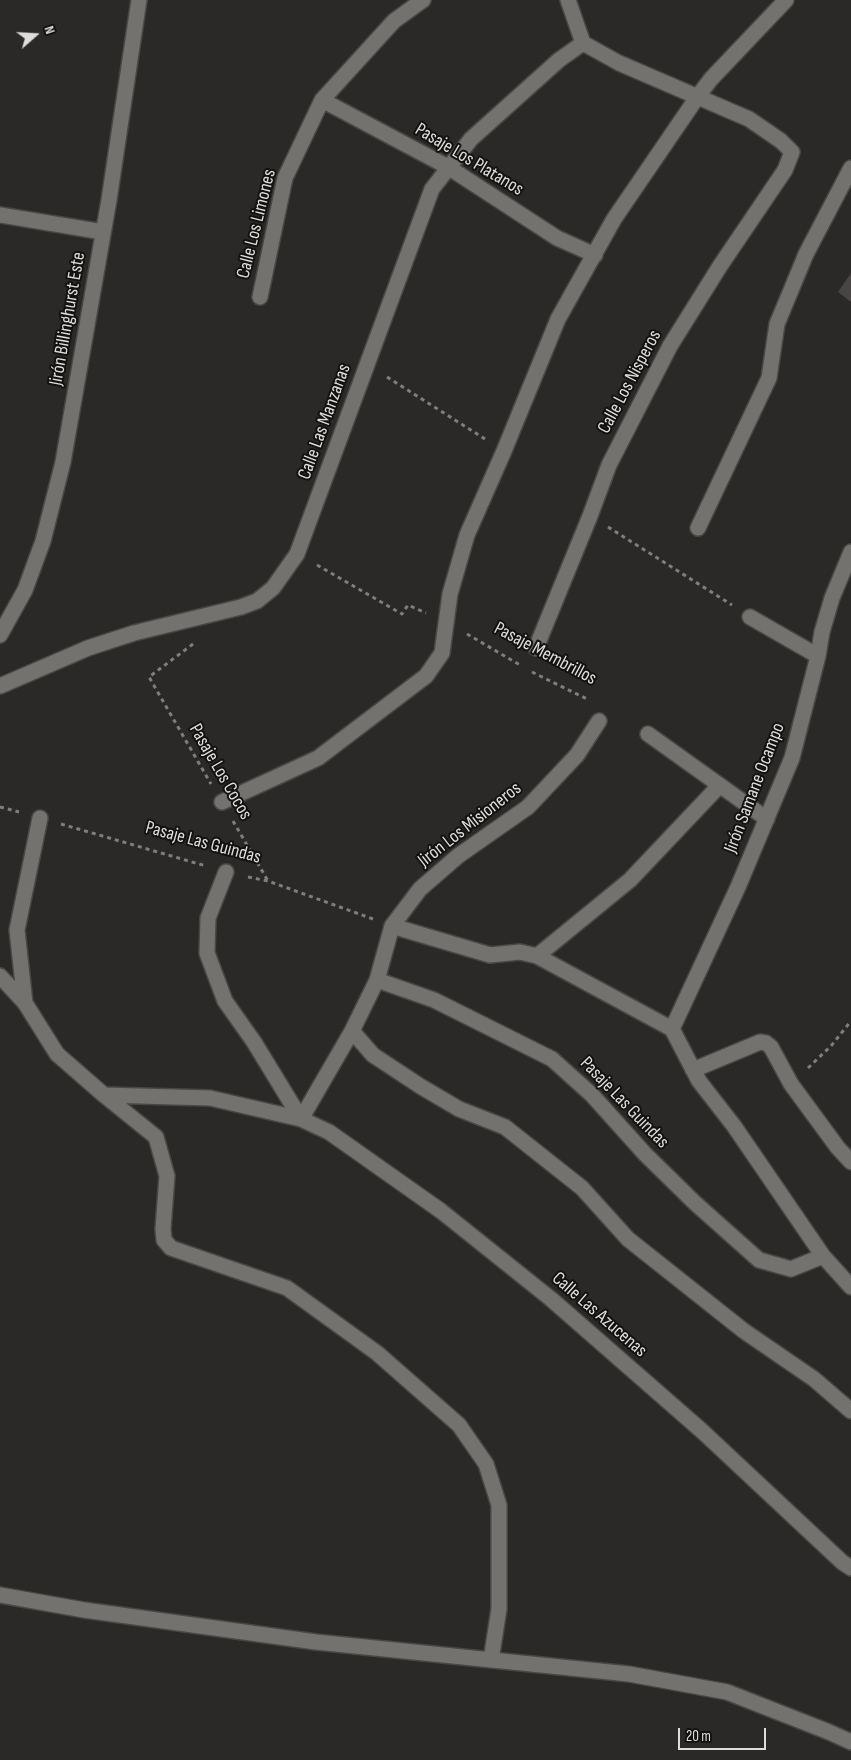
<!DOCTYPE html>
<html>
<head>
<meta charset="utf-8">
<style>
  body { margin:0 }
  #map { position:relative; width:851px; height:1760px; overflow:hidden; background:#2a2927; font-family:"Sofia Sans Condensed",sans-serif }
  canvas { display:block }
  .north { position:absolute; left:10px; top:10px; width:50px; height:50px; -webkit-text-stroke:4px #131211; paint-order:stroke; rotate:71deg; font-size:14px; font-weight:700; line-height:20px; text-align:center; color:#dedddc }
  .north::after { content:''; display:block; margin:auto; width:18px; height:22px; background:#dedddc; clip-path:polygon(50% 0,100% 100%,50% 72%,0 100%) }
  .scale { position:absolute; left:678px; top:1728px; width:88px; height:22px; box-sizing:border-box; border:2px solid #dedddc; border-top:0; padding-left:6px; font-size:15px; line-height:18px; white-space:nowrap; color:#dedddc; -webkit-text-stroke:4px #131211; paint-order:stroke }
</style>
</head>
<body>
<div id="map">
<canvas width="851" height="1760"></canvas>
<div class="north">N</div>
<div class="scale">20 m</div>
</div>
<script>
const g = document.querySelector('canvas').getContext('2d');
g.lineJoin = 'round';
function fill(path, color) { g.fillStyle = color; g.fill(path, 'evenodd'); }
const toPath = rows => new Path2D(rows.map(r => 'M' + r).join(''));
function trace(path, color, width, dash) { g.strokeStyle = color; g.lineWidth = width; g.lineCap = dash ? 'butt' : 'round'; g.setLineDash(dash || []); g.stroke(path); }
function write(font, color, halo, rows, align = 'center') {
  g.font = font + ' "Sofia Sans Condensed",sans-serif'; g.lineWidth = 4; g.setLineDash([]); g.textBaseline = 'middle'; g.strokeStyle = halo; g.fillStyle = color; for (const [text, x, y, turn = 0] of rows) {
    g.save(); g.translate(x, y); g.rotate((+turn || 0) * Math.PI / 180); g.textAlign = isNaN(turn) ? turn : align; if (halo) g.strokeText(text, 0, 0); g.fillText(text, 0, 0); g.restore();
  }
}
fill(toPath([
  [851,273,851,302,838,292]
]), '#494545');
const minor = toPath([
  [568,0,583,43],
  [322,100,448,167,557,238,595,255],
  [0,215,103,232],
  [260,297,285,178,322,100,394,21,423,0],
  [698,528,769,378,777,324,806,254,851,168],
  [750,617,818,656],
  [0,635,25,590,43,541,63,462,109,200,139,0],
  [536,648,590,516,609,465,670,346,720,266,785,170,792,152,781,141,749,119,619,63,583,43],
  [0,686,88,648,134,633,241,607,257,601,273,588,297,554,432,189,471,139,559,60,583,43],
  [648,734,767,819],
  [222,802,318,758,426,676,442,653,450,594,467,535,504,451,558,319,614,219,698,96,711,79,786,0],
  [40,818,17,930,25,1003,57,1054,104,1095,210,1098,301,1119,329,1132,441,1211,551,1299,702,1431,842,1562,851,1568],
  [226,872,208,918,207,953,225,1001,254,1042,301,1119],
  [392,926,490,955,520,952,537,956,672,1029,699,1081,734,1126,823,1256,851,1287],
  [537,956,630,880,719,786],
  [0,976,25,1003],
  [377,980,434,1000,552,1059,592,1095,645,1154,695,1203,759,1260,791,1269,823,1256],
  [672,1029,738,887,792,758,818,656,822,632,832,598,851,552],
  [352,1031,373,1055,420,1086,459,1109,505,1127,582,1188,628,1239,744,1331,814,1379,851,1411],
  [693,1070,760,1042,766,1043,771,1047,791,1084,838,1148,851,1162],
  [104,1095,156,1137,167,1176,163,1229,164,1240,171,1248,287,1288,377,1353,459,1425,486,1464,499,1505,499,1609,491,1660],
  [301,1119,352,1031,377,980,392,926,420,889,458,856,528,807,577,755,599,721],
  [0,1595,84,1610,316,1642,629,1674,727,1692,829,1732,851,1742]
]);
trace(minor, '#484745', 18);
trace(toPath([
  [387,377,485,439],
  [608,527,732,605],
  [317,565,402,614,408,605,426,613],
  [467,634,520,665],
  [193,644,149,677,211,784],
  [532,672,589,700],
  [0,807,19,812],
  [233,821,268,881],
  [61,824,206,866],
  [248,877,268,881,373,919],
  [808,1068,831,1046,851,1021]
]), '#7f7e7d', 3, [4, 4]);
trace(minor, '#73726f', 15);
write('19px', '#dedddc', '#131211', [
  ["Pasaje Los Platanos",469,160,31],
  ["Calle Los Limones",257,224,-76],
  ["Jirón Billinghurst Este",68,319,-80],
  ["Calle Los Nisperos",630,382,-62],
  ["Calle Las Manzanas",325,422,-70],
  ["Pasaje Membrillos",545,654,28],
  ["Pasaje Los Cocos",220,772,60],
  ["Jirón Samane Ocampo",755,788,-69],
  ["Jirón Los Misioneros",470,825,-38],
  ["Pasaje Las Guindas",203,843,15],
  ["Pasaje Las Guindas",624,1103,46],
  ["Calle Las Azucenas",599,1315,41]
]);
</script>
</body>
</html>
